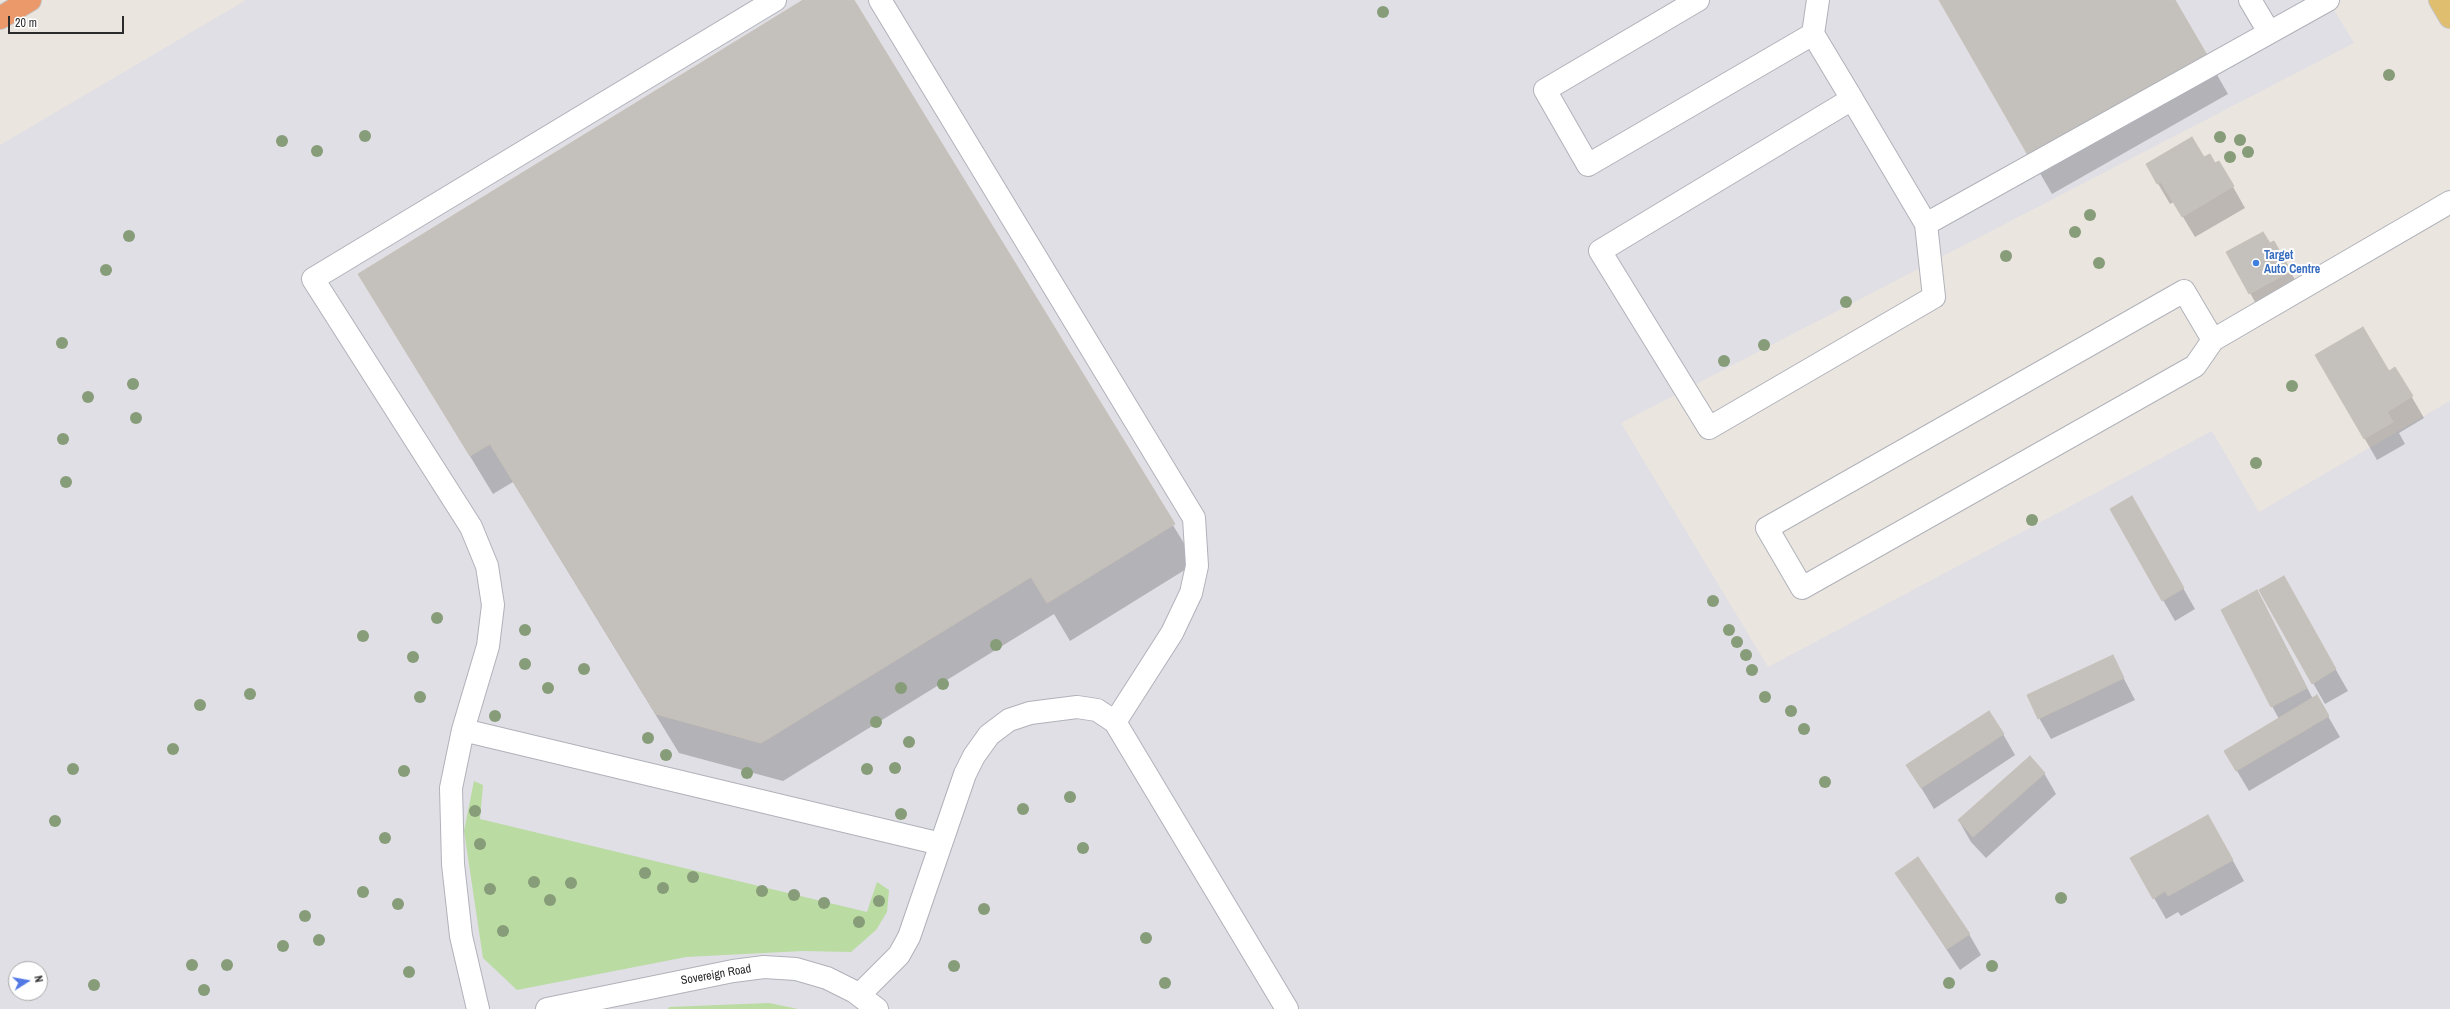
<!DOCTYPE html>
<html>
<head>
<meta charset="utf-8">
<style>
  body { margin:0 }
  #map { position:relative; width:2450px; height:1009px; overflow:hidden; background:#ebe5df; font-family:"Archivo Narrow",sans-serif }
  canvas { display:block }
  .north { position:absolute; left:8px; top:961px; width:40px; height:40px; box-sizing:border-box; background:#fff; border:1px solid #aaa; border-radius:50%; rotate:79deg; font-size:11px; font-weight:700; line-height:16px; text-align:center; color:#2b2b2b }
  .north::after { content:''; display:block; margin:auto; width:14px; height:18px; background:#5379e5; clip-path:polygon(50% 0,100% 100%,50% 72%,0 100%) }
  .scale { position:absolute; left:8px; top:16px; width:116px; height:18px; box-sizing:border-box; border:2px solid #2b2b2b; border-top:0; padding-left:5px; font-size:12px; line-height:14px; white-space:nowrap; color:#2b2b2b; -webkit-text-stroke:3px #fff; paint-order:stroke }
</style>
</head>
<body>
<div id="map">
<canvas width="2450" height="1009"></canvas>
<div class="north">N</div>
<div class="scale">20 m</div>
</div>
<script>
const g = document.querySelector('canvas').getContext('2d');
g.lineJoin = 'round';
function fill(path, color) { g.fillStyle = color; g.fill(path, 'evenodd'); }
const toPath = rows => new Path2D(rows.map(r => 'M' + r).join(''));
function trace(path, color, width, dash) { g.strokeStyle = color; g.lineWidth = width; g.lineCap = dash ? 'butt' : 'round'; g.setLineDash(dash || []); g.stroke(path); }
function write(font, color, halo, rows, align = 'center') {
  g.font = font + ' "Archivo Narrow",sans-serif'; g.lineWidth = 4; g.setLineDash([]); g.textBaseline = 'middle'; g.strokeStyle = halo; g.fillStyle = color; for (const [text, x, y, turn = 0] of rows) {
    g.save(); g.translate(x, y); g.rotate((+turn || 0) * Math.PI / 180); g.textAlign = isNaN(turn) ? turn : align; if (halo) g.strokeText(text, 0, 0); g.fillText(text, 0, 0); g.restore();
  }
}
fill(toPath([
  [246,0,2328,0,2354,43,1621,423,1768,667,2212,431,2259,512,2450,401,2450,1009,0,1009,0,145],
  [16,969,40,969,40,993,16,993]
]), '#e0dfe5');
fill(toPath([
  [474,781,483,785,480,819,867,912,877,882,889,890,887,912,876,930,851,952,803,951,686,957,517,990,483,958,464,831],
  [769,1003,798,1009,668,1009,669,1007]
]), '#badba2');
fill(toPath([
  [805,0,853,0,1196,563,1070,641,1054,614,783,781,679,753,513,482,493,494,359,274],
  [1940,0,2174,0,2228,94,2052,194],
  [2204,159,2215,165,2219,162,2245,208,2195,237,2174,202,2170,204,2147,165],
  [2270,245,2286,263,2302,293,2262,315,2228,252],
  [2317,356,2388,372,2395,368,2424,418,2399,433,2405,444,2377,460],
  [2131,497,2195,609,2175,621,2111,509],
  [2283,577,2348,691,2325,704,2260,590],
  [2257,592,2313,699,2317,697,2340,737,2249,791,2225,751,2279,719,2272,706],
  [2112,656,2135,700,2051,739,2039,718],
  [2003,734,2015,755,1934,809,1908,766],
  [2044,773,2056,794,1986,858,1971,842,1959,821],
  [2220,837,2244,881,2181,916,2178,912,2166,919,2154,898],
  [1896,873,1969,934,1981,955,1960,970]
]), '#0003');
const building = toPath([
  [803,0,854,0,1175,524,1047,603,1031,577,761,743,656,714,490,444,470,456,358,274,803,0],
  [1939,0,2175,0,2207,55,2029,157,1939,0],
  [2192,137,2204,157,2210,154,2215,163,2219,161,2234,186,2182,217,2161,182,2157,184,2146,164,2192,137],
  [2263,232,2270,243,2274,241,2291,271,2249,294,2226,252,2263,232],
  [2363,327,2389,371,2395,367,2413,396,2387,412,2393,422,2364,439,2315,355,2363,327],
  [2132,496,2184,588,2162,601,2110,509,2132,496],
  [2284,576,2336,669,2312,684,2259,590,2284,576],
  [2257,590,2307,688,2271,707,2221,610,2257,590],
  [2113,655,2124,678,2038,719,2027,695,2113,655],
  [2317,695,2329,716,2236,771,2224,751,2317,695],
  [1989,711,2004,734,1921,788,1906,765,1989,711],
  [2030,756,2045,773,1973,837,1958,820,2030,756],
  [2208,815,2233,860,2168,896,2165,891,2153,899,2130,858,2208,815],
  [1918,857,1970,934,1947,949,1895,873,1918,857]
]);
fill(building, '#c4c0bb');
trace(building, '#c7c1b9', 1);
const minor = toPath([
  [880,0,1194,518,1197,566,1191,593,1172,633,1115,722],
  [1698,0,1545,90,1588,165,1813,34],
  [1818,0,1813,34,1852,99,1600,251,1709,428,1934,297,1926,224,2328,0],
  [2250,0,2269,32],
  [1852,99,1926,224],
  [2213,340,2184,291,1767,528,1802,588,2195,366,2213,340,2450,202],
  [463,730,941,844],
  [859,995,899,955,909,937,965,774,974,756,989,735,1009,720,1030,713,1077,707,1097,710,1115,722,1287,1009],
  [478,1009,461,936,453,864,451,788,463,730,488,646,493,605,487,566,471,527,313,279,775,0],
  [547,1009,733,971,764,967,796,969,827,978,855,992,877,1009]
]);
const major = toPath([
  [2440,0,2450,17]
]);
const highway = toPath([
  [0,18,30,0]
]);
trace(minor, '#b0b2ba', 24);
trace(major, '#c4c4c4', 24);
trace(highway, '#c4c4c4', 24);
trace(minor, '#fff', 22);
trace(major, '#e0be6f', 22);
trace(highway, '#eb986a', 22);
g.fillStyle = '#879c78';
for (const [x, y] of [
  [1383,12],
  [2389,75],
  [365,136],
  [2220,137],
  [2240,140],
  [282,141],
  [317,151],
  [2248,152],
  [2230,157],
  [2090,215],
  [2075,232],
  [129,236],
  [2006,256],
  [2099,263],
  [106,270],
  [1846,302],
  [62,343],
  [1764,345],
  [1724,361],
  [133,384],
  [2292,386],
  [88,397],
  [136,418],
  [63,439],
  [2256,463],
  [66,482],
  [2032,520],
  [1713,601],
  [437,618],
  [525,630],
  [1729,630],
  [363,636],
  [1737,642],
  [996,645],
  [1746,655],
  [413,657],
  [525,664],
  [584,669],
  [1752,670],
  [943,684],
  [548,688],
  [901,688],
  [250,694],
  [420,697],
  [1765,697],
  [200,705],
  [1791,711],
  [495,716],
  [876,722],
  [1804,729],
  [648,738],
  [909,742],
  [173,749],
  [666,755],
  [895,768],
  [73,769],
  [867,769],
  [404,771],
  [747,773],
  [1825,782],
  [1070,797],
  [1023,809],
  [475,811],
  [901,814],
  [55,821],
  [385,838],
  [480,844],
  [1083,848],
  [645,873],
  [693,877],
  [534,882],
  [571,883],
  [663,888],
  [490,889],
  [762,891],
  [363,892],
  [794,895],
  [2061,898],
  [550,900],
  [879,901],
  [824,903],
  [398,904],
  [984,909],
  [305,916],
  [859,922],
  [503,931],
  [1146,938],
  [319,940],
  [283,946],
  [192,965],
  [227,965],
  [954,966],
  [1992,966],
  [409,972],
  [1165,983],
  [1949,983],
  [94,985],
  [204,990]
]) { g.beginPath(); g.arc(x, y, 6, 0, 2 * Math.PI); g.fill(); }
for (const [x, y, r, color] of [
  [2256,263,4,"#3f7fe0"]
]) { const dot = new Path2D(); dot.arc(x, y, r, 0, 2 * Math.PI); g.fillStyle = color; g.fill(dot); trace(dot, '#fff', 1.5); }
write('bold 12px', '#366cbe', '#fff', [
  ["Target",2264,256],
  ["Auto Centre",2264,270]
], 'left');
write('12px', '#2b2b2b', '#fff', [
  ["Sovereign Road",716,975,-10]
]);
</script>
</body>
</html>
